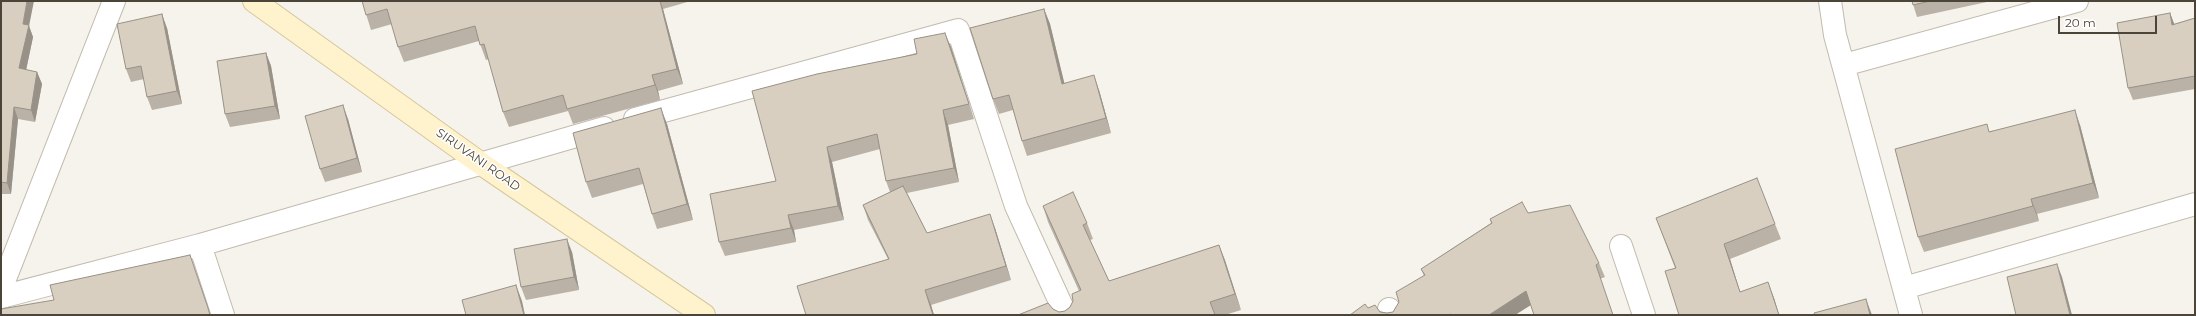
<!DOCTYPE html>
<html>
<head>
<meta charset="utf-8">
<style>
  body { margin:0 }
  #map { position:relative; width:2196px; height:316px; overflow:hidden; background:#f6f3ec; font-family:Montserrat,sans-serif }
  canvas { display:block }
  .frame { position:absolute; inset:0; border:2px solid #4b4439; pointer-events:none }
  .scale { position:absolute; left:2058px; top:16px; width:99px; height:18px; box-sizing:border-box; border:2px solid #4b4439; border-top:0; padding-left:5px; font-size:12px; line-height:14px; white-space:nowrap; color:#4b4439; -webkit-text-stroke:3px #fff; paint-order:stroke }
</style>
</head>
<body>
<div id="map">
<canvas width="2196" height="316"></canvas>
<div class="frame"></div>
<div class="scale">20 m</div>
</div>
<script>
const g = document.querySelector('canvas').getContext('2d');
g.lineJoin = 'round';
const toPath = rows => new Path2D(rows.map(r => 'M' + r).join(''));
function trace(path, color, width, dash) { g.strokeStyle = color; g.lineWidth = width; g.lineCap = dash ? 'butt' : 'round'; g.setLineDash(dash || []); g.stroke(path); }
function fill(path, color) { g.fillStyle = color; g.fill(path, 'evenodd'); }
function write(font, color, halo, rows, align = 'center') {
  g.font = font + ' Montserrat,sans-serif'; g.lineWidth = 3; g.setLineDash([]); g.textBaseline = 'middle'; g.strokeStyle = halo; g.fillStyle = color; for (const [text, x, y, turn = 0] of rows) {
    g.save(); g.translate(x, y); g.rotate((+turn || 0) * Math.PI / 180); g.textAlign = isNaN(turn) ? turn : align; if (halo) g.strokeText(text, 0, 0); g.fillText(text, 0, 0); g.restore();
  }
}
const street = toPath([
  [1830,1,1835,35,1911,315],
  [1844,65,2077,1],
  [635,119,958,30,1016,206,1066,315],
  [200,245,223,315],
  [1621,246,1644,315],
  [1904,288,2195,204],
  [1,289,114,1],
  [1,297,200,245,604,128],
  [1389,309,1392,315]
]);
const secondary = toPath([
  [254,1,480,163,704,315]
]);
trace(street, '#c2bbae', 24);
trace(secondary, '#d6c79b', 24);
trace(street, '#fff', 22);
trace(secondary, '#fff3cd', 22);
fill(toPath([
  [1,1,29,26,33,37,26,70,37,72,42,84,35,122,18,119,11,194,1,194],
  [362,1,691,1,663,9,683,84,658,91,660,100,573,124,568,111,509,127,503,112,489,59,486,60,479,41,404,62,398,47,392,24,371,30],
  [1912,1,1987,1,1987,2,1917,17],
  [1044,9,1050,24,1064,83,1099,90,1111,133,1027,156,1022,141,1013,110,999,114,993,99],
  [2170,13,2174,24,2195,18,2195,89,2133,100,2128,88],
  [167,28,182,104,152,110,147,97,144,79,131,82,126,69],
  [951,47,974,119,948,125,959,182,907,193,927,233,995,228,1011,280,931,305,934,315,806,315,888,259,868,220,863,205,890,192,886,181,880,149,832,162,844,220,794,230,796,242,725,256,719,242,776,181],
  [266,53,271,66,280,119,230,127,225,114],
  [348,119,362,172,325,182,320,169],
  [667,124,693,220,657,229,652,214,643,184,592,198,586,182],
  [2080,125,2099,198,2037,214,2039,221,1924,252,1918,237,1990,131],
  [1043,206,1087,223,1093,239,1090,240,1109,281,1219,245,1241,310,1225,315,1018,315,1053,309,1059,312,1065,311,1070,307,1079,291,1048,222],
  [1528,213,1599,263,1605,277,1530,305,1515,315,1350,315,1368,308,1387,313,1393,312,1399,302,1424,276,1421,269,1491,223,1490,219],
  [1656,218,1775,224,1781,239,1730,259,1740,292,1774,298,1779,315,1679,315,1675,268],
  [572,252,579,290,526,300,521,287]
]), '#bab2a6');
fill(toPath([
  [27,1,34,1,29,26,33,37,24,80,19,68,23,24],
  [660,1,663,9,683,84,677,69],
  [1044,9,1050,24,1068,98,1062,84],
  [2170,13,2175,26,2172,25],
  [162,14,167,28,182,104,177,91],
  [945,33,951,47,974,119,969,104],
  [266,53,271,66,280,119,275,106],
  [37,72,42,84,35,122,31,110],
  [652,75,658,91,660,100,655,85],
  [1094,75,1099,90,1111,133,1106,118],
  [343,105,348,119,362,172,357,158],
  [14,107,18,119,11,194,7,183],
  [661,108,667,124,693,220,687,204],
  [943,110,948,125,959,182,954,168],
  [2075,110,2080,125,2099,198,2093,183],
  [827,147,832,162,844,220,838,206],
  [2031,199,2037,214,2039,221,2033,206],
  [990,214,995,228,1011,280,1006,266],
  [788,215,794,230,796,242,791,228],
  [567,239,572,252,579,290,574,277],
  [1724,244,1730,259,1745,308,1740,292],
  [1219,245,1225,260,1241,310,1235,294],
  [2057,264,2062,277,2072,315,2070,315],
  [1768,282,1774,298,1779,315],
  [516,285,522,301,525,315,524,315],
  [925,290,931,305,934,315,933,315],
  [1526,291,1531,305,1515,315,1489,315],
  [1866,299,1872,315,1870,315]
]), '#979187');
const building = toPath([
  [1,1,27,1,23,24,29,25,19,68,37,72,31,110,14,107,7,183,1,182,1,1],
  [362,1,660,1,677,69,652,75,655,85,567,109,563,95,503,112,484,44,480,45,475,26,398,47,387,9,366,15,362,1],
  [1912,1,1930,1,1913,5,1912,1],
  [1044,9,1062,84,1094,75,1106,118,1022,141,1009,95,993,99,970,28,1044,9],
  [2170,13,2172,25,2195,18,2195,76,2128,88,2117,23,2170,13],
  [162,14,177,91,147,97,141,66,126,69,117,24,162,14],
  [945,33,969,104,943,110,954,168,886,181,877,134,827,147,838,206,788,215,791,228,719,242,710,194,776,181,752,91,817,74,917,54,914,39,945,33],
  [266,53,275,106,225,114,217,61,266,53],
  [343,105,357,158,320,169,305,116,343,105],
  [661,108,687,204,652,214,639,168,586,182,573,133,661,108],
  [2075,110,2093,183,2031,199,2033,206,1918,237,1895,149,1987,124,1989,132,2075,110],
  [1757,178,1775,224,1724,244,1740,292,1768,282,1779,315,1679,315,1665,271,1676,268,1656,218,1757,178],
  [903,186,927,233,990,214,1006,266,925,290,933,315,806,315,797,286,889,259,863,205,903,186],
  [1073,192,1087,223,1083,225,1109,281,1219,245,1235,294,1210,302,1215,315,1018,315,1048,303,1053,309,1059,312,1065,311,1070,307,1073,301,1072,294,1081,290,1043,206,1073,192],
  [1522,202,1528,213,1570,205,1599,263,1596,265,1613,315,1534,315,1526,291,1489,315,1452,315,1451,314,1449,315,1350,315,1365,304,1368,308,1375,305,1380,312,1387,313,1393,312,1399,302,1396,292,1425,275,1421,269,1492,223,1490,219,1522,202],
  [567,239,574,277,521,287,514,249,567,239],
  [190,255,208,308,210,315,1,315,1,309,54,300,50,285,190,255],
  [2057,264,2070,315,2016,315,2007,277,2057,264],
  [516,285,524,315,466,315,462,300,516,285],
  [1866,299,1870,315,1815,315,1814,313,1866,299]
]);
fill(building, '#d8cfc1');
trace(building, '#979187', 1);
write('12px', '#4b4439', '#fff', [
  ["SIRUVANI ROAD",478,160,35]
]);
</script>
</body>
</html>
